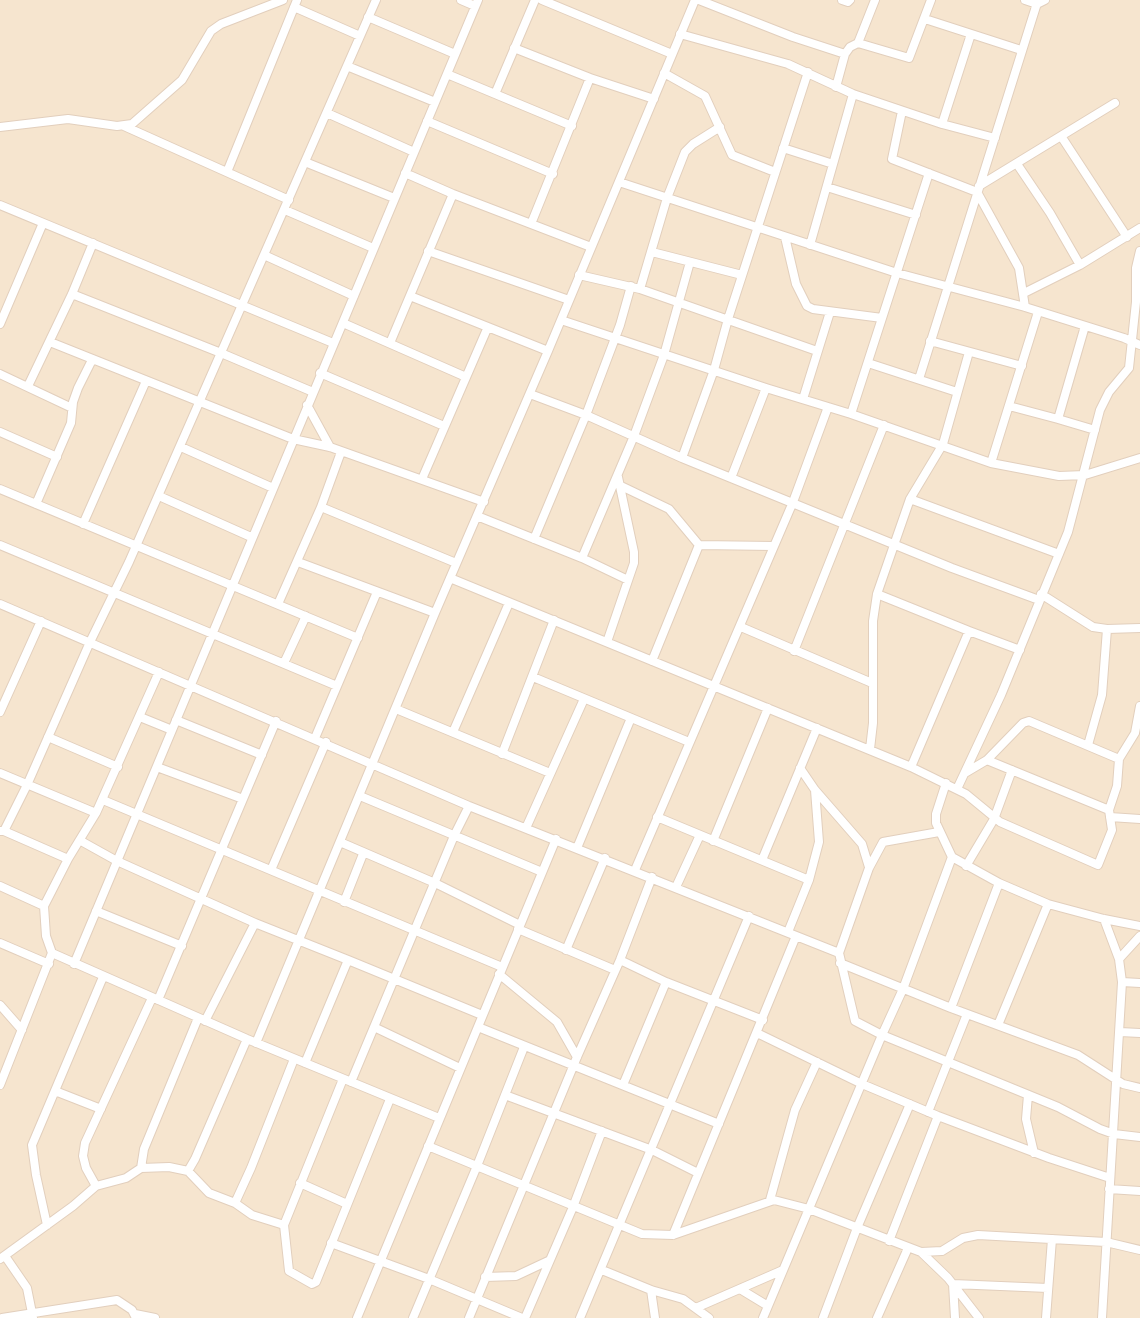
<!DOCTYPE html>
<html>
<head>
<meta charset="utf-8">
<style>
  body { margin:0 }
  canvas { display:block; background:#fef3e1 }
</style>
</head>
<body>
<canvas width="1140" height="1318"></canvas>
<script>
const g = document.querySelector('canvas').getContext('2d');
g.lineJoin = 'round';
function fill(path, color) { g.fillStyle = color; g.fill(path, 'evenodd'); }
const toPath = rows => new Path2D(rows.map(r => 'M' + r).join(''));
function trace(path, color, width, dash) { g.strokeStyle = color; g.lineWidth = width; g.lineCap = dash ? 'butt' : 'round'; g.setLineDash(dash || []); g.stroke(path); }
fill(toPath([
  [0,0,1140,0,1140,1318,0,1318]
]), '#f6e5cf');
const minor = toPath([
  [461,0,475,6],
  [542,0,672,54],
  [699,0,793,37,845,54],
  [842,0,848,2,850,0],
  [1025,0,1037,4,1045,0],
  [294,7,360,36],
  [368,17,455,54],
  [925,19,1021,50],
  [680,34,788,64,853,94,942,124,995,138],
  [858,43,909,58,931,0],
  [514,48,590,78,654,99],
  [347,66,435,102],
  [664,73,705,96,732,155,775,172],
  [447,74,572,126],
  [836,87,845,54,850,47,858,43,875,0],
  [495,94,535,0],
  [902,111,892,159,977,192,1019,268,1025,307],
  [327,113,414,152],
  [427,121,553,174],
  [942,124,971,34],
  [124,126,289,200],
  [0,127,68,119,117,126,132,124,182,80,211,31,221,24,283,0],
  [1061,136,1127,237],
  [783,148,833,164],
  [305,162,394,198],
  [1017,164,1050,213,1080,265],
  [227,172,297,0],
  [405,173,453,194,591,247],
  [619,182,897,273,1025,307,1124,338,1140,345],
  [979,186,1115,103],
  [827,187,916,215],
  [0,205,333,343],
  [285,210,373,248],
  [531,224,590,78],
  [785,237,796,284,807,306,813,309,882,318],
  [810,245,853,94],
  [428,251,569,300],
  [652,252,742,275],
  [264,255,354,296],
  [579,275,640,289,817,351],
  [640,289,667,198,685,152,693,144,720,127],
  [1024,293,1080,265,1140,228],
  [72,294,221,353,313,392],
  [410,296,548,351],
  [561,320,766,388,851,414,991,463,1059,476,1085,475,1140,458],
  [343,323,466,377],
  [0,324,43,223],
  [930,341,1022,366],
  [50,342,293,439,330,447,484,502],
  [390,343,453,194],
  [868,363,957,392],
  [320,373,444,426],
  [0,374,72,408],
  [919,379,1038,0],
  [28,386,72,294,93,243],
  [530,394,586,415,682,458,952,568,1039,600],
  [803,399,830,312],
  [307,405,330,447],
  [1009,406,1058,419,1085,326],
  [851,414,929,173],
  [1058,419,1095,430],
  [0,432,57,457],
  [181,447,273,488],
  [682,458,714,370,728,319,808,72],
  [991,463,1038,312],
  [731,478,766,388],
  [422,479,487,329],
  [619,485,669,509,699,545],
  [0,489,358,638],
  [159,496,251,537],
  [910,499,1059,554],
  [36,504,71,423,73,402,78,388,92,360],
  [321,507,456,563],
  [477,516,582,558],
  [83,524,146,381],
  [534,539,586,415,620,325,631,286],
  [0,545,337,686],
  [699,545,773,546],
  [298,562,435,613],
  [450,578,911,767,966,794,1000,822,1098,865,1112,830,1109,810,1117,786,1119,759,1135,733,1140,706],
  [628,580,582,558,634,436,664,355,690,262],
  [877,594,969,631],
  [1041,594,1093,627,1107,629,1140,628],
  [0,604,469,806,839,953],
  [278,604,321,507,341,452],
  [741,627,872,683],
  [607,642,634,563,634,552,618,477],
  [794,651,884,425],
  [652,661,699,545],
  [284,663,306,616],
  [533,677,689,742],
  [396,709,550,773],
  [0,712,41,621],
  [140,717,172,730],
  [176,720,262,755],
  [453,732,509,603],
  [48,737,118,767],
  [315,738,377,592],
  [1088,745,1102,695,1107,629],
  [870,749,873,723,873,621,877,594,910,499,943,444,969,352],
  [502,754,554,620],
  [987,760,1109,810],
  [157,767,243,799],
  [911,767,969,631,1020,650],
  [800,768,815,790,862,844,869,867],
  [0,773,96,813],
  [965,773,987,760,1023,723,1029,721,1119,759],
  [946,783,936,814,936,823,952,857,999,883,1048,904,1104,919,1140,926],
  [957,789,1001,695,1068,532,1100,410,1109,392,1129,368,1136,302,1136,268,1140,251],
  [360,796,542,872],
  [103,800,502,967],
  [657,817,809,880],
  [1110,817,1140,819],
  [526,828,584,699],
  [0,831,4,831,27,785,90,642,129,562,376,0],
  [939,832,883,842,869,868,839,953,855,1021,882,1035,1058,1107,1100,1129,1114,1134,1140,1137],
  [81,841,117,861,255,923],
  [713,841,768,708],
  [340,842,435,883,520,925],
  [577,848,631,718],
  [68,859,96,813,159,672],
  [762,860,817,728],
  [966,866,994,819,1012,770],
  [271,870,326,742],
  [635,870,793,502,828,407],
  [0,886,44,906],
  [676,887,700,835],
  [344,902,363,854],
  [96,911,182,946],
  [518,929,615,970],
  [788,932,809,880,819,842,815,790],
  [0,943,49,964],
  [566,950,605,858],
  [52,953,247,1039,439,1118],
  [1119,959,1140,936],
  [620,960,666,982,763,1020],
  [840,963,951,1008,1078,1055,1123,1084,1140,1088],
  [74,964,478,0],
  [499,974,557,1022,577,1057],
  [1122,982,1140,983],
  [158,1000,276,721],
  [0,1005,22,1030],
  [951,1008,999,883],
  [205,1021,255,923,348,960],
  [998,1025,1048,904],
  [478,1027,719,1124],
  [376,1028,460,1068],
  [1120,1032,1140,1033],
  [757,1033,862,1084,938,1116,1049,1158,1110,1178],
  [256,1043,435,613,548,351,695,0],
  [305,1063,348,960,482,1015],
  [343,1079,284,1225,289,1271,312,1284,316,1282,390,1099],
  [351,1082,454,836,469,806],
  [0,1085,52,953,46,936,44,906,68,859,4,831],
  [623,1085,666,982],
  [55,1091,101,1109],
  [505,1095,652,1150,698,1173],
  [1028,1095,1026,1119,1034,1153],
  [928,1112,967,1014],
  [428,1146,642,1234,673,1235,774,1200,809,1209,921,1252,942,1251,963,1238,978,1235,1106,1242,1140,1250],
  [141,1168,144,1149,198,1018],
  [188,1171,209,1193,235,1203,252,1215,284,1225],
  [300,1183,347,1204],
  [96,1186,86,1168,83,1156,85,1143,152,998],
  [1109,1189,1140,1191],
  [770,1200,795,1110,817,1062],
  [235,1203,251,1168,294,1059],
  [47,1225,36,1175,32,1145,103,977],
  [673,1235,796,936],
  [889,1241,938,1116],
  [331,1243,429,1279,522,1318],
  [921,1252,948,1278,979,1318],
  [5,1256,27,1288,33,1318],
  [0,1259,73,1206,96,1186,126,1178,141,1168,169,1167,188,1171,195,1159,247,1039],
  [602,1270,651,1290,683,1299,709,1318],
  [485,1277,516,1276,548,1261],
  [740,1289,768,1306],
  [651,1290,655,1318],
  [698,1307,783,1270],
  [135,1314,155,1318],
  [2,1318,117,1300,132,1310,136,1318],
  [357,1318,556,839],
  [413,1318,477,1166,524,1047],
  [469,1318,577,1057,620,960,652,877],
  [525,1318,573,1207,602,1131],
  [580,1318,749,916],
  [763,1318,882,1035,903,989,952,857],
  [823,1318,857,1228,910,1104],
  [877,1318,908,1248],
  [955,1318,953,1284,1048,1288],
  [1046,1318,1052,1239],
  [1102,1318,1122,982,1119,959,1104,919]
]);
trace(minor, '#e2cfbd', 10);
trace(minor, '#fff', 8);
</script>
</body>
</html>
